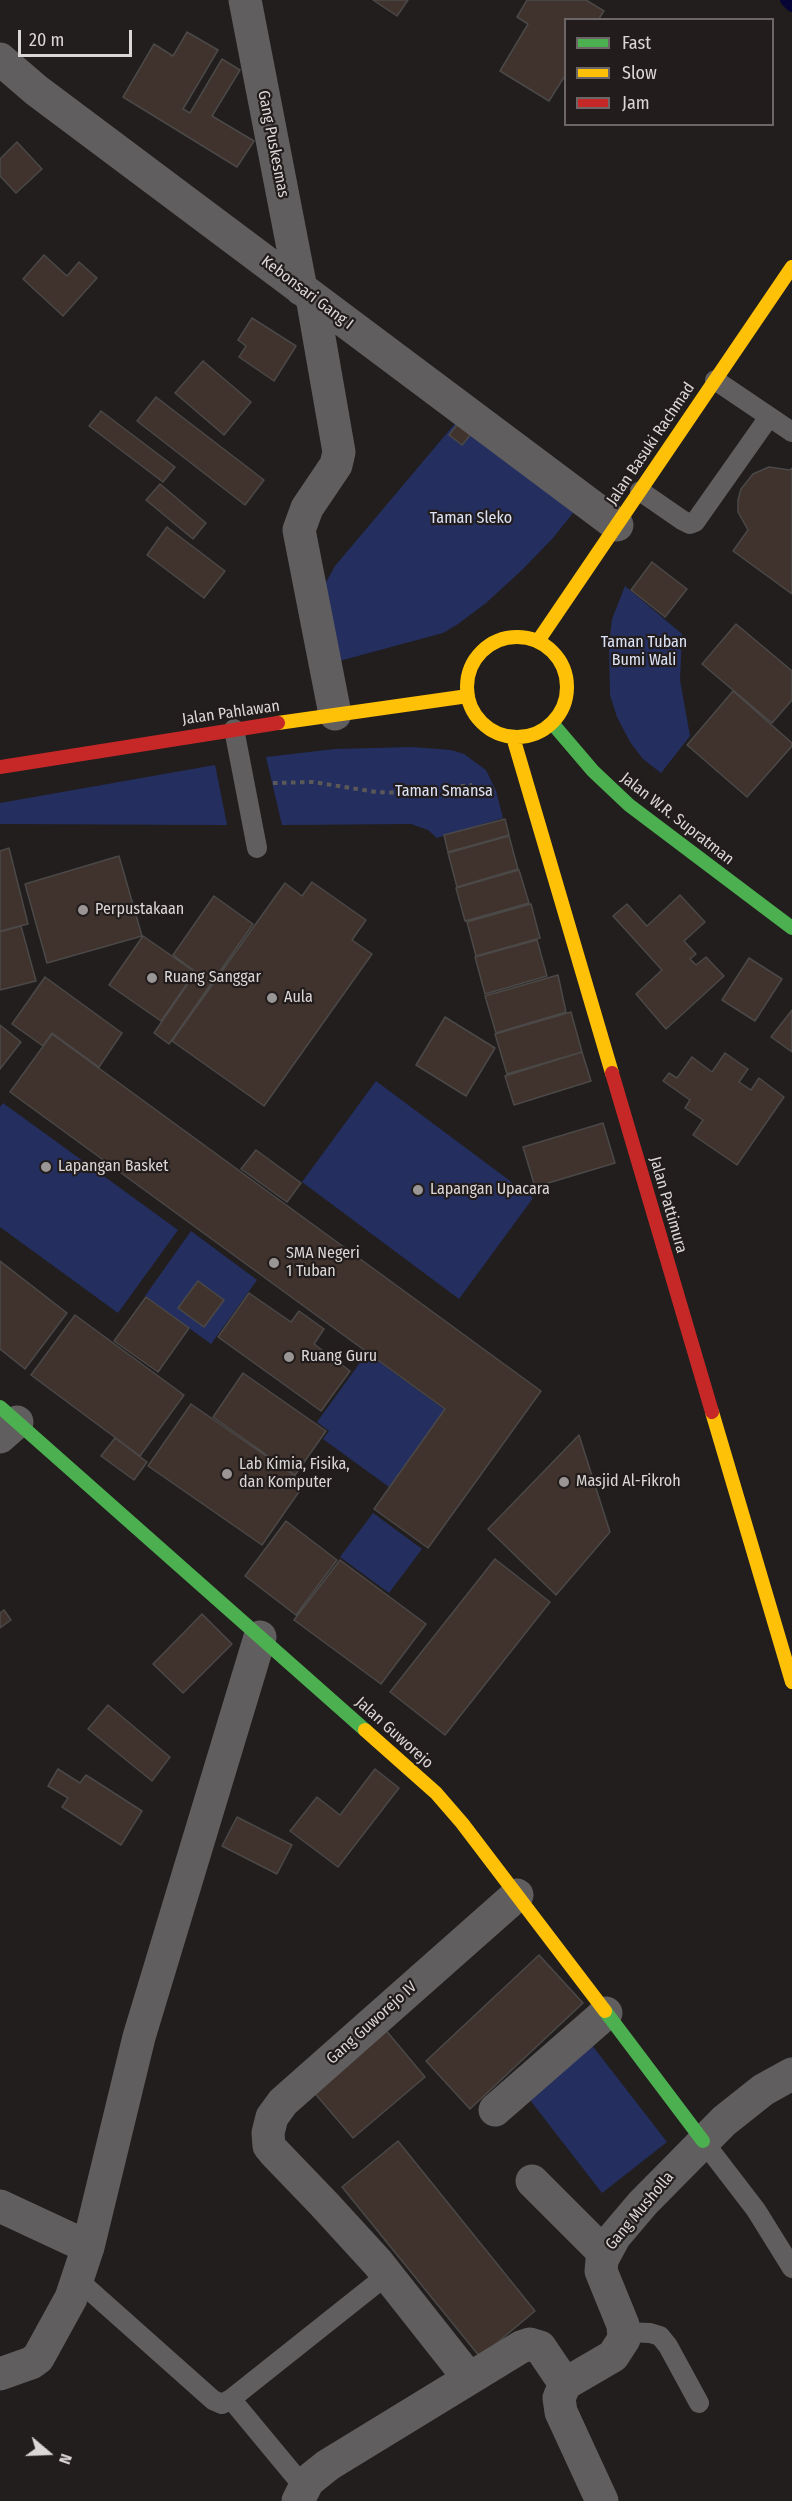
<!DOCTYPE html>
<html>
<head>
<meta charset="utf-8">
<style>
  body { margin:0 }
  #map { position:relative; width:792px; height:2501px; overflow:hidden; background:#211e1d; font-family:"Fira Sans Condensed",sans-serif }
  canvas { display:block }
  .legend { position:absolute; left:564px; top:18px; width:210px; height:108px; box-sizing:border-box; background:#221d1c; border:2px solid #6c6766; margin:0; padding:8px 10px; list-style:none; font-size:18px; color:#dbd7d6 }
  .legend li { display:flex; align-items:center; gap:12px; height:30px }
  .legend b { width:30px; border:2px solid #6c6766 }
  .north { position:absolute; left:18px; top:2423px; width:60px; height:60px; -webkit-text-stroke:4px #221d1c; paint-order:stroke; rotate:109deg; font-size:16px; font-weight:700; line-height:24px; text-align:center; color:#dbd7d6 }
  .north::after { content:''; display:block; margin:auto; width:21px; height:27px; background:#dbd7d6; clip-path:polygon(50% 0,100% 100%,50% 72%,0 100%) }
  .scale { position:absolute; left:18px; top:30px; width:114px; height:27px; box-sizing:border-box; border:3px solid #dbd7d6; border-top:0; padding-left:8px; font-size:18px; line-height:21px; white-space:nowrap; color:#dbd7d6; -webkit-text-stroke:4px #221d1c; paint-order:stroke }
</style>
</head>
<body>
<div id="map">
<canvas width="792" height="2501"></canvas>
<ul class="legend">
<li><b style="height:8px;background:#4caf50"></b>Fast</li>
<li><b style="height:8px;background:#ffc107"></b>Slow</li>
<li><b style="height:8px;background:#c62828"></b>Jam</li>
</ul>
<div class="north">N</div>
<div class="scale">20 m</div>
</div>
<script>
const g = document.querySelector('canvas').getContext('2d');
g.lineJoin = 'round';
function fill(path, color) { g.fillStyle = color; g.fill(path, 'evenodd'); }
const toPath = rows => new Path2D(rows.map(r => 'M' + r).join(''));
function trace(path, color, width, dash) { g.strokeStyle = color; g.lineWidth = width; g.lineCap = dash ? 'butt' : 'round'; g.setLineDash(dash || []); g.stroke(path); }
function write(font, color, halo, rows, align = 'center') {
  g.font = font + ' "Fira Sans Condensed",sans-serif'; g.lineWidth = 4.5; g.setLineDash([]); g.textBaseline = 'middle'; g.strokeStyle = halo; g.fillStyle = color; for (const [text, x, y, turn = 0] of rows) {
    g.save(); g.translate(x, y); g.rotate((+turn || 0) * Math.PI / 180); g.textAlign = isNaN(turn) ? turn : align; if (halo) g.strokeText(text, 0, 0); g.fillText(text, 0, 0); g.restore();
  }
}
fill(toPath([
  [463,414,581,503,553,538,522,570,486,603,458,624,443,633,328,664,324,586,335,566],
  [625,586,682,634,680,680,690,736,661,773,643,759,630,742,617,717,610,695,609,645,612,619],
  [412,747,451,750,464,754,486,770,496,791,503,818,437,838,428,830,411,824,282,825,266,757,335,749],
  [215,765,227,825,0,824,0,803],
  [376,1081,533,1198,459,1299,302,1182],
  [3,1103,178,1230,118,1313,0,1227,0,1107],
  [191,1231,257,1280,211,1344,145,1296],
  [367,1353,445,1410,389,1487,323,1439,329,1431,317,1422],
  [373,1513,422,1549,389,1593,340,1557],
  [588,2040,667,2142,602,2193,523,2091]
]), '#242f60');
trace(toPath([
  [786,0,792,6]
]), '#070436', 12);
const building = toPath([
  [373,0,408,0,397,16,373,0],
  [527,0,586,0,604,11,598,20,566,20,566,74,549,101,500,71,528,24,517,17,527,0],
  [187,32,218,50,183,109,190,113,222,59,240,70,212,116,254,141,237,167,123,97,154,44,173,56,187,32],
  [17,142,42,169,16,193,0,176,0,159,17,142],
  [44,255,67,276,79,262,97,278,63,316,23,279,44,255],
  [252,318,296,346,274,381,239,357,246,346,238,340,252,318],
  [203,361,251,402,224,435,175,393,203,361],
  [156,397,264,480,245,505,137,421,156,397],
  [101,411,175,467,163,482,89,426,101,411],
  [463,417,476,428,462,445,449,435,463,417],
  [769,467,790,470,792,468,792,594,733,551,748,530,738,512,738,500,741,489,753,474,769,467],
  [160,484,206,523,193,539,146,500,160,484],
  [167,527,225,571,204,598,147,555,167,527],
  [652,562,687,589,665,617,631,590,652,562],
  [736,624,792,671,792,700,772,723,702,664,736,624],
  [733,691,792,743,792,746,747,797,687,745,733,691],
  [505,819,509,835,448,852,444,835,505,819],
  [509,836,518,869,457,887,448,853,509,836],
  [9,848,28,924,0,931,0,851,9,848],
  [119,856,142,936,47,963,25,884,119,856],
  [519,870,529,903,465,921,456,888,519,870],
  [312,882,366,920,352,940,372,954,264,1106,172,1041,285,883,302,896,312,882],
  [680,895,705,922,684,941,696,954,690,959,696,965,706,957,724,976,666,1029,636,994,662,970,613,916,627,904,647,926,680,895],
  [214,896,253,924,169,1044,154,1033,196,972,173,955,214,896],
  [531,904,540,938,476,956,467,922,531,904],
  [21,926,36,981,0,990,0,932,21,926],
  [143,936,195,972,161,1021,109,985,143,936],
  [537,940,547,976,485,994,475,957,537,940],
  [749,958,782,979,755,1021,722,1000,749,958],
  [558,975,566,1012,496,1033,485,996,558,975],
  [45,977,122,1033,99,1067,52,1033,43,1046,12,1024,45,977],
  [792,1010,792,1052,771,1037,792,1010],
  [571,1012,582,1052,507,1074,495,1034,571,1012],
  [445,1017,495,1048,466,1096,416,1065,445,1017],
  [0,1025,21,1042,0,1069,0,1025],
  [52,1034,541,1391,428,1548,374,1509,445,1409,10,1092,52,1034],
  [582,1052,591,1081,514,1105,505,1076,582,1052],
  [725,1053,748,1069,739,1082,751,1090,759,1078,784,1097,737,1165,693,1135,703,1120,685,1108,690,1100,663,1081,669,1073,677,1078,692,1057,712,1072,725,1053],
  [603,1123,615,1163,535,1187,523,1147,603,1123],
  [256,1150,301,1183,287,1202,241,1169,256,1150],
  [0,1261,67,1313,25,1369,0,1349,0,1261],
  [198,1281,224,1300,204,1327,178,1308,198,1281],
  [249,1293,291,1322,299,1311,324,1329,314,1344,350,1371,321,1411,218,1337,249,1293],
  [146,1297,189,1328,158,1372,114,1341,146,1297],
  [75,1315,184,1395,140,1456,31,1375,75,1315],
  [243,1373,326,1431,295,1475,213,1417,243,1373],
  [191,1404,305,1483,262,1545,148,1466,191,1404],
  [579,1435,610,1532,556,1595,488,1529,579,1435],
  [115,1438,147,1462,134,1480,101,1456,115,1438],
  [286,1521,337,1560,296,1615,245,1576,286,1521],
  [495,1559,550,1602,445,1735,390,1692,495,1559],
  [340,1560,426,1624,381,1684,294,1620,340,1560],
  [4,1610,11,1620,0,1628,0,1613,4,1610],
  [202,1614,232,1644,183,1693,153,1664,202,1614],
  [108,1705,170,1757,152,1781,88,1729,108,1705],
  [58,1769,80,1783,86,1775,142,1811,121,1845,62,1807,68,1798,48,1786,58,1769],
  [375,1769,399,1788,338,1867,290,1831,317,1797,340,1815,375,1769],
  [237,1817,292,1845,277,1874,222,1846,237,1817],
  [539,1955,583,2003,470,2109,426,2061,539,1955],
  [384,2028,425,2077,353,2138,312,2090,384,2028],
  [398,2141,535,2311,480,2357,342,2187,398,2141]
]);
fill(building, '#40332d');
trace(building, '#4b4848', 1.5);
trace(toPath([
  [273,783,313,782,376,792,406,793,472,785]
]), '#5b5958', 4, [4.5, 4.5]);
trace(toPath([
  [715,380,792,432],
  [640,491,682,520,690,524,695,522,769,417],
  [234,729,257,848],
  [703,2141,756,2210,792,2268],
  [77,2279,213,2400,222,2404,231,2399,387,2275],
  [625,2332,650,2333,660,2336,668,2346,699,2403],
  [231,2399,304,2487]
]), '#605e5e', 20);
trace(toPath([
  [245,0,301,289],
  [0,59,36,90,617,525],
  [312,297,339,452,336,465,307,508,299,530,335,714],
  [0,1437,17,1422],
  [495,2110,606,2013],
  [532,2181,605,2254],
  [0,2206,88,2247],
  [0,2374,31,2363,38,2358,71,2298,88,2247,139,2037,260,1637],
  [468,2377,378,2263,324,2204,274,2152,269,2146,268,2133,272,2117,283,2102,517,1895],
  [298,2501,308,2481,328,2465,521,2347,530,2344,540,2347,565,2384],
  [602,2501,561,2412,559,2398,565,2384,613,2356,624,2339,623,2325,601,2271,602,2260,615,2236,643,2203,724,2121,763,2090,792,2074]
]), '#605e5e', 33);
trace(toPath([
  [552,723,593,771,629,805,792,928],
  [0,1407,365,1730],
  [605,2011,703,2141]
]), '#4caf50', 14);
trace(toPath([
  '467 687a50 50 0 1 1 100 0a50 50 0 1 1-100 0Z',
  [538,641,792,267],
  [278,723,468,696],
  [513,737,612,1073],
  [712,1412,792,1682],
  [365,1730,436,1793,462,1823,605,2011]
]), '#ffc107', 14);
trace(toPath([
  [0,767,278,723],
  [612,1073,712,1412]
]), '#c62828', 14);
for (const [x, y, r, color] of [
  [83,910,6,"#9a9695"],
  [152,978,6,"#9a9695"],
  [272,998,6,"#9a9695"],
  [46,1167,6,"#9a9695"],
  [418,1190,6,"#9a9695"],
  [274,1263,6,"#9a9695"],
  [289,1357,6,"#9a9695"],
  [227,1474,6,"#9a9695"],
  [564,1482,6,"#9a9695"]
]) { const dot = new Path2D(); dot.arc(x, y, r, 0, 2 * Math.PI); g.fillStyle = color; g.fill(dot); trace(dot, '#221d1c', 2); }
write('16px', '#dbd7d6', '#221d1c', [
  ["Gang Puskesmas",273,144,79],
  ["Kebonsari Gang I",307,293,37],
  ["Jalan Basuki Rachmad",651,444,-56],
  ["Jalan Pahlawan",231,713,-8],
  ["Jalan W.R. Supratman",677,819,38],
  ["Jalan Pattimura",668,1205,74],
  ["Jalan Guworejo",394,1733,42],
  ["Gang Guworejo IV",372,2023,-42],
  ["Gang Musholla",640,2211,-50]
]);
write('16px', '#dbe2f5', '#221d1c', [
  ["Taman Sleko",471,519],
  ["Taman Tuban",644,643],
  ["Bumi Wali",644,661],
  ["Taman Smansa",444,792]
]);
write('16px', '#dbd7d6', '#221d1c', [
  ["Perpustakaan",95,910],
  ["Ruang Sanggar",164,978],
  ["Aula",284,998],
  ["Lapangan Basket",58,1167],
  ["Lapangan Upacara",430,1190],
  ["SMA Negeri",286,1254],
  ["1 Tuban",286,1272],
  ["Ruang Guru",301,1357],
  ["Lab Kimia, Fisika,",239,1465],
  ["dan Komputer",239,1483],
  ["Masjid Al-Fikroh",576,1482]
], 'left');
</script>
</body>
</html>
